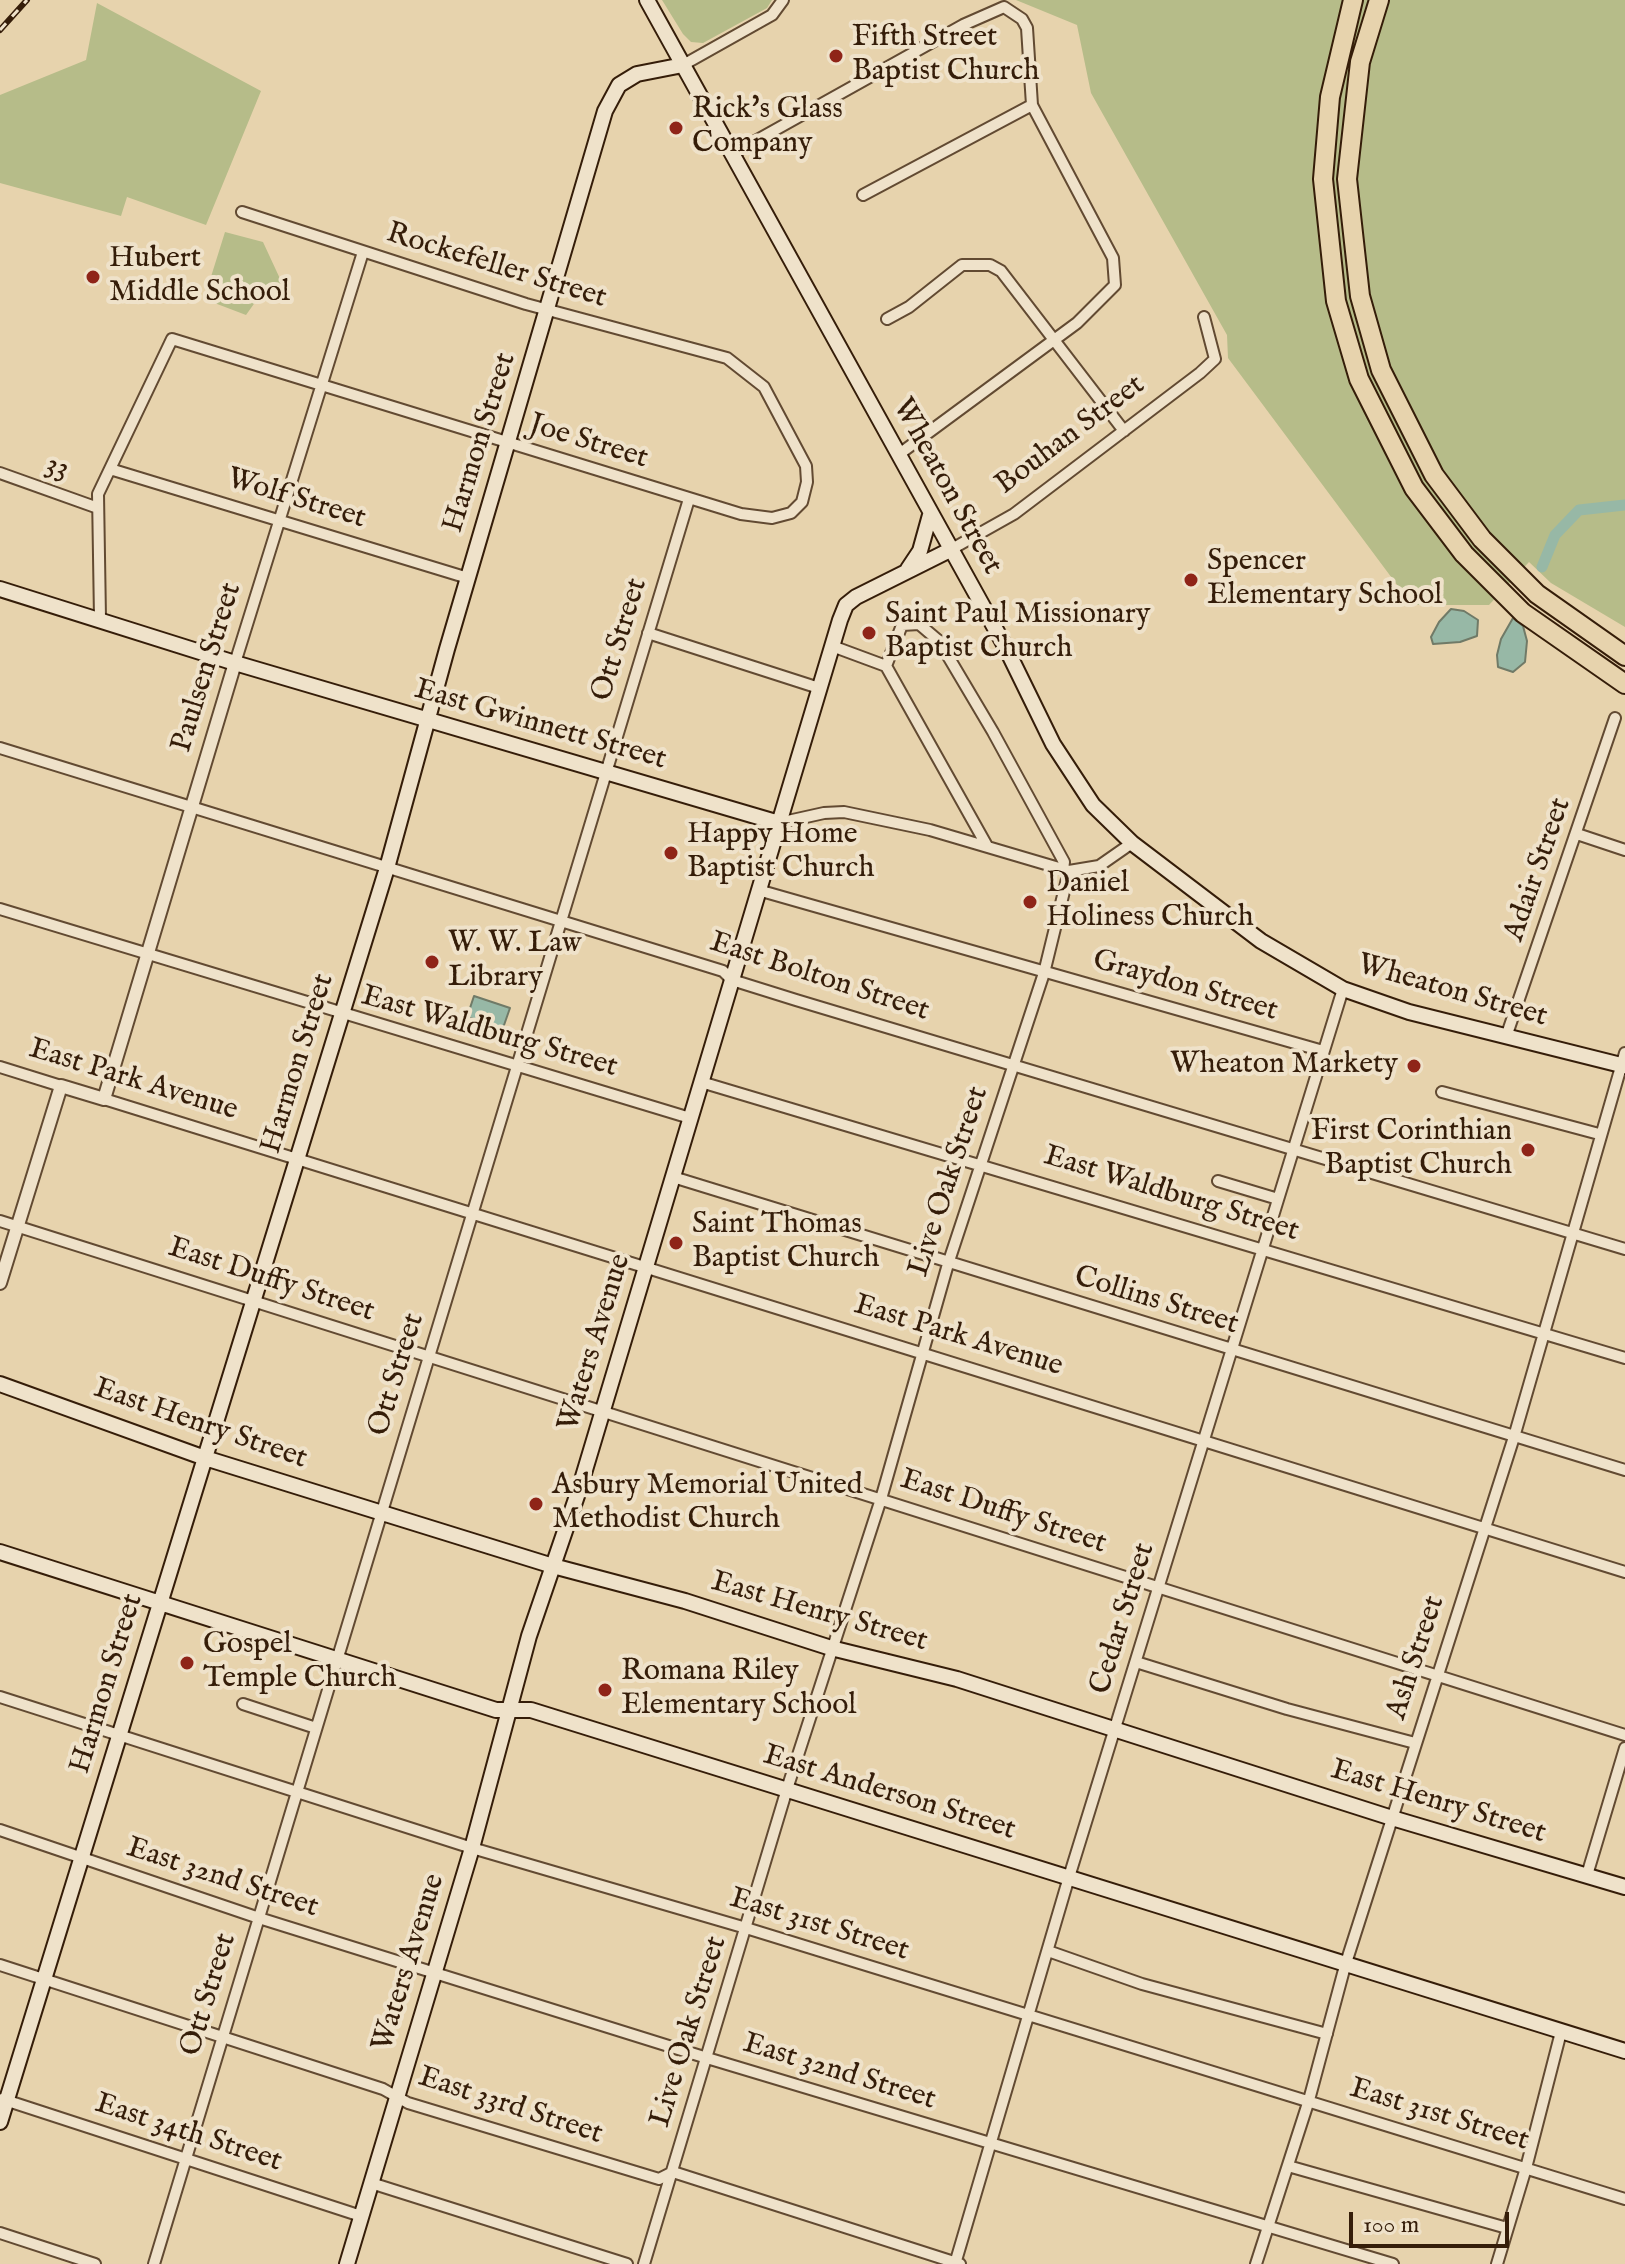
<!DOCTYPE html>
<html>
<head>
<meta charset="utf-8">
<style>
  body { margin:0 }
  #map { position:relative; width:1625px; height:2264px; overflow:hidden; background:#e7d3ad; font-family:"IM FELL English",serif }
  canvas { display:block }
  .scale { position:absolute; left:1349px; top:2212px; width:160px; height:36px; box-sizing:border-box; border:4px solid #351d09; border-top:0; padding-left:10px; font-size:24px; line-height:28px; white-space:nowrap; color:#351d09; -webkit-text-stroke:6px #efe2ca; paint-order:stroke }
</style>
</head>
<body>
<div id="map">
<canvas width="1625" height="2264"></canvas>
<div class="scale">100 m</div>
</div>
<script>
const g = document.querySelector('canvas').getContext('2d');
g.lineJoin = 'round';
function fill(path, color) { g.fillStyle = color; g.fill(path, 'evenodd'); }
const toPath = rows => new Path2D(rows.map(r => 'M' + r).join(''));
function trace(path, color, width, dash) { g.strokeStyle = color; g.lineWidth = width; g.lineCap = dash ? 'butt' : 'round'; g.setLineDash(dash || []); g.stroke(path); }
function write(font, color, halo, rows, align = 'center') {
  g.font = font + ' "IM FELL English",serif'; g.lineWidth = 8; g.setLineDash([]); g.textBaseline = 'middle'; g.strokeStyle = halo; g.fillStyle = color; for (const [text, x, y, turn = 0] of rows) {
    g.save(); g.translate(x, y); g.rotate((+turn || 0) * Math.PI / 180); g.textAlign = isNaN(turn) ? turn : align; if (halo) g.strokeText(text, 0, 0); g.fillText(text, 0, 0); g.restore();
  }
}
fill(toPath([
  [662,0,772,0,767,8,703,43,691,42,683,34],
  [1016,0,1625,0,1625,627,1551,583,1529,562,1489,605,1412,605,1228,358,1227,335,1091,93,1077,25],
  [97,3,261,91,206,225,127,197,121,216,0,183,0,95,86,60],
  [225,232,263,242,282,283,261,294,246,315,204,299]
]), '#b6bc89');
const water = toPath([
  [1451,609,1464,611,1478,620,1477,636,1460,642,1433,644,1431,637,1439,622,1451,609],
  [1513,618,1523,626,1527,641,1525,662,1513,672,1498,667,1497,655,1501,639,1513,618],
  [474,996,510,1008,503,1028,467,1017,474,996]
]);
fill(water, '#97b8a6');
trace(water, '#707a67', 2);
trace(toPath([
  [1542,567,1555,535,1579,510,1625,505]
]), '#97b8a6', 11);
const minor = toPath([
  [683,65,772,15,783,0],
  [732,154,963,25,1004,7,1022,19,1027,28,1032,105,1113,258,1115,285,1077,323,898,455],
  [863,195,1032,105],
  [887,319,909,307,962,265,990,265,1001,271,1124,431],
  [110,469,468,578],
  [0,473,98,508],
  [950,550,1014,514,1200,373,1215,359,1204,317],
  [100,618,98,494,172,339,741,514,772,518,791,513,802,502,807,482,806,466,764,387,727,358,526,304,242,212],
  [648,633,819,688],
  [832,646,886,666,987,846],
  [235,663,363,252],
  [886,666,902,625,919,624,939,641,993,732,1064,862,1063,869],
  [0,748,723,971,732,980,796,1000,1625,1249],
  [779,823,824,813,844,812,930,830,1069,871,1099,866,1132,843],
  [1577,834,1625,850],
  [758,890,1323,1051],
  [0,909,690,1118],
  [1506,1037,1615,718],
  [0,1067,61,1086],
  [701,1082,1625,1358],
  [1442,1092,1599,1134],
  [104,1099,1625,1572],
  [673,1177,1625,1470],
  [1218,1181,1278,1199],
  [0,1221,1625,1735],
  [1136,1662,1287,1709,1415,1743],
  [0,1697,472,1848,746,1928,1625,2199],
  [243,1704,316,1728],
  [0,1830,259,1918,707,2058,1393,2264],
  [1587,1875,1625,1748],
  [1048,1951,1142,1984,1327,2034],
  [0,1965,383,2089,408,2103,659,2179,673,2172,960,2264],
  [2,2099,361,2216],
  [1288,2166,1507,2228],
  [371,2183,627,2264],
  [0,2233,95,2264],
  [154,2264,689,499],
  [644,2264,787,1789,881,1499,948,1264,1044,973,1069,871],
  [955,2264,1069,1877,1343,989],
  [1256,2264,1309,2100,1345,1966,1514,1437,1625,1053],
  [1497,2264,1526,2168,1561,2032]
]);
const tertiary = toPath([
  [0,1283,61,1086,104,1099,235,663]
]);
const secondary = toPath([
  [647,0,1006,648,1053,744,1093,805,1132,843,1261,941,1343,989,1409,1012,1625,1066],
  [908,569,920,551,930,515],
  [0,589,235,663,779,823],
  [0,1384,205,1458,553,1566,685,1601,831,1648,957,1679,1392,1818,1625,1887],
  [0,1552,496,1710,531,1710,1625,2051],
  [0,2122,387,868,447,649,605,111,619,85,637,74,683,65],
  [347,2264,472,1848,529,1636,579,1490,840,620,846,605,856,597,950,550]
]);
const motorway = toPath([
  [1353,0,1330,97,1323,179,1336,301,1359,379,1414,488,1464,554,1523,613,1625,684],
  [1379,0,1360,62,1347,179,1360,296,1381,370,1434,475,1482,539,1537,594,1625,656]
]);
trace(minor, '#624a32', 14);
trace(tertiary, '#624a32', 16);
trace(secondary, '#351d09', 18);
trace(motorway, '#351d09', 22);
trace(minor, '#efe2ca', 10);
trace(tertiary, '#efe2ca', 12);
trace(secondary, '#efe2ca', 14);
trace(motorway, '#e7d3ad', 18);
const rail = toPath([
  [0,30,27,0]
]);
trace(rail, '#351d09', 6);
trace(rail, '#efe2ca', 3, [9]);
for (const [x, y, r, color] of [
  [836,56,8,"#8f2418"],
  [676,128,8,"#8f2418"],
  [93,277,8,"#8f2418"],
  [1191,580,8,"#8f2418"],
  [869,633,8,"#8f2418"],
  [671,853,8,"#8f2418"],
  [1030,902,8,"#8f2418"],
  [432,962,8,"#8f2418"],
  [1414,1066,8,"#8f2418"],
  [1528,1150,8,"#8f2418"],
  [676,1243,8,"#8f2418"],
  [536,1504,8,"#8f2418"],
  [187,1663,8,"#8f2418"],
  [605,1690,8,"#8f2418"]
]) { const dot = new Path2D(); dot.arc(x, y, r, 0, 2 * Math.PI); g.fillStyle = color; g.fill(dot); trace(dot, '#efe2ca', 3); }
write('30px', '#351d09', '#efe2ca', [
  ["Fifth Street",852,39],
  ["Baptist Church",852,73],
  ["Rick's Glass",692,111],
  ["Company",692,145],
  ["Hubert",109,260],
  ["Middle School",109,294],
  ["Spencer",1207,563],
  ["Elementary School",1207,597],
  ["Saint Paul Missionary",885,616],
  ["Baptist Church",885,650],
  ["Happy Home",687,836],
  ["Baptist Church",687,870],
  ["Daniel",1046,885],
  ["Holiness Church",1046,919],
  ["W. W. Law",448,945],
  ["Library",448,979],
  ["Wheaton Markety",1398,1066,"right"],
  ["First Corinthian",1512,1133,"right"],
  ["Baptist Church",1512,1167,"right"],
  ["Saint Thomas",692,1226],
  ["Baptist Church",692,1260],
  ["Asbury Memorial United",552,1487],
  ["Methodist Church",552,1521],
  ["Gospel",203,1646],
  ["Temple Church",203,1680],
  ["Romana Riley",621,1673],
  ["Elementary School",621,1707]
], 'left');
write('30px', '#351d09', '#efe2ca', [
  ["Rockefeller Street",496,267,17],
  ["Bouhan Street",1071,436,-37],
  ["Harmon Street",481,443,-73],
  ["Joe Street",588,443,17],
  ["33",57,468,19],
  ["Wheaton Street",946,487,61],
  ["Wolf Street",296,500,17],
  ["Ott Street",621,640,-73],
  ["Paulsen Street",208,668,-73],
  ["East Gwinnett Street",540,726,16],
  ["Adair Street",1539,870,-71],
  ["East Bolton Street",819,978,18],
  ["Graydon Street",1185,987,16],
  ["Wheaton Street",1452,992,16],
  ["East Waldburg Street",489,1033,16],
  ["Harmon Street",299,1064,-73],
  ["East Park Avenue",133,1081,17],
  ["Live Oak Street",950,1182,-72],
  ["East Waldburg Street",1171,1195,17],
  ["East Duffy Street",271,1281,18],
  ["Collins Street",1156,1302,17],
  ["East Park Avenue",958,1337,17],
  ["Waters Avenue",596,1343,-73],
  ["Ott Street",398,1375,-73],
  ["East Henry Street",200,1425,19],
  ["East Duffy Street",1003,1513,18],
  ["East Henry Street",819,1613,16],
  ["Cedar Street",1124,1619,-73],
  ["Ash Street",1417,1658,-72],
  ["Harmon Street",108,1684,-73],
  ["East Anderson Street",889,1794,17],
  ["East Henry Street",1438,1803,17],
  ["East 32nd Street",222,1879,18],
  ["East 31st Street",819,1926,17],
  ["Waters Avenue",410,1963,-73],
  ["Ott Street",210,1995,-73],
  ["Live Oak Street",690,2032,-73],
  ["East 32nd Street",839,2073,17],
  ["East 33rd Street",510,2107,18],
  ["East 31st Street",1439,2116,17],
  ["East 34th Street",188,2134,18]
]);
</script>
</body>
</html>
